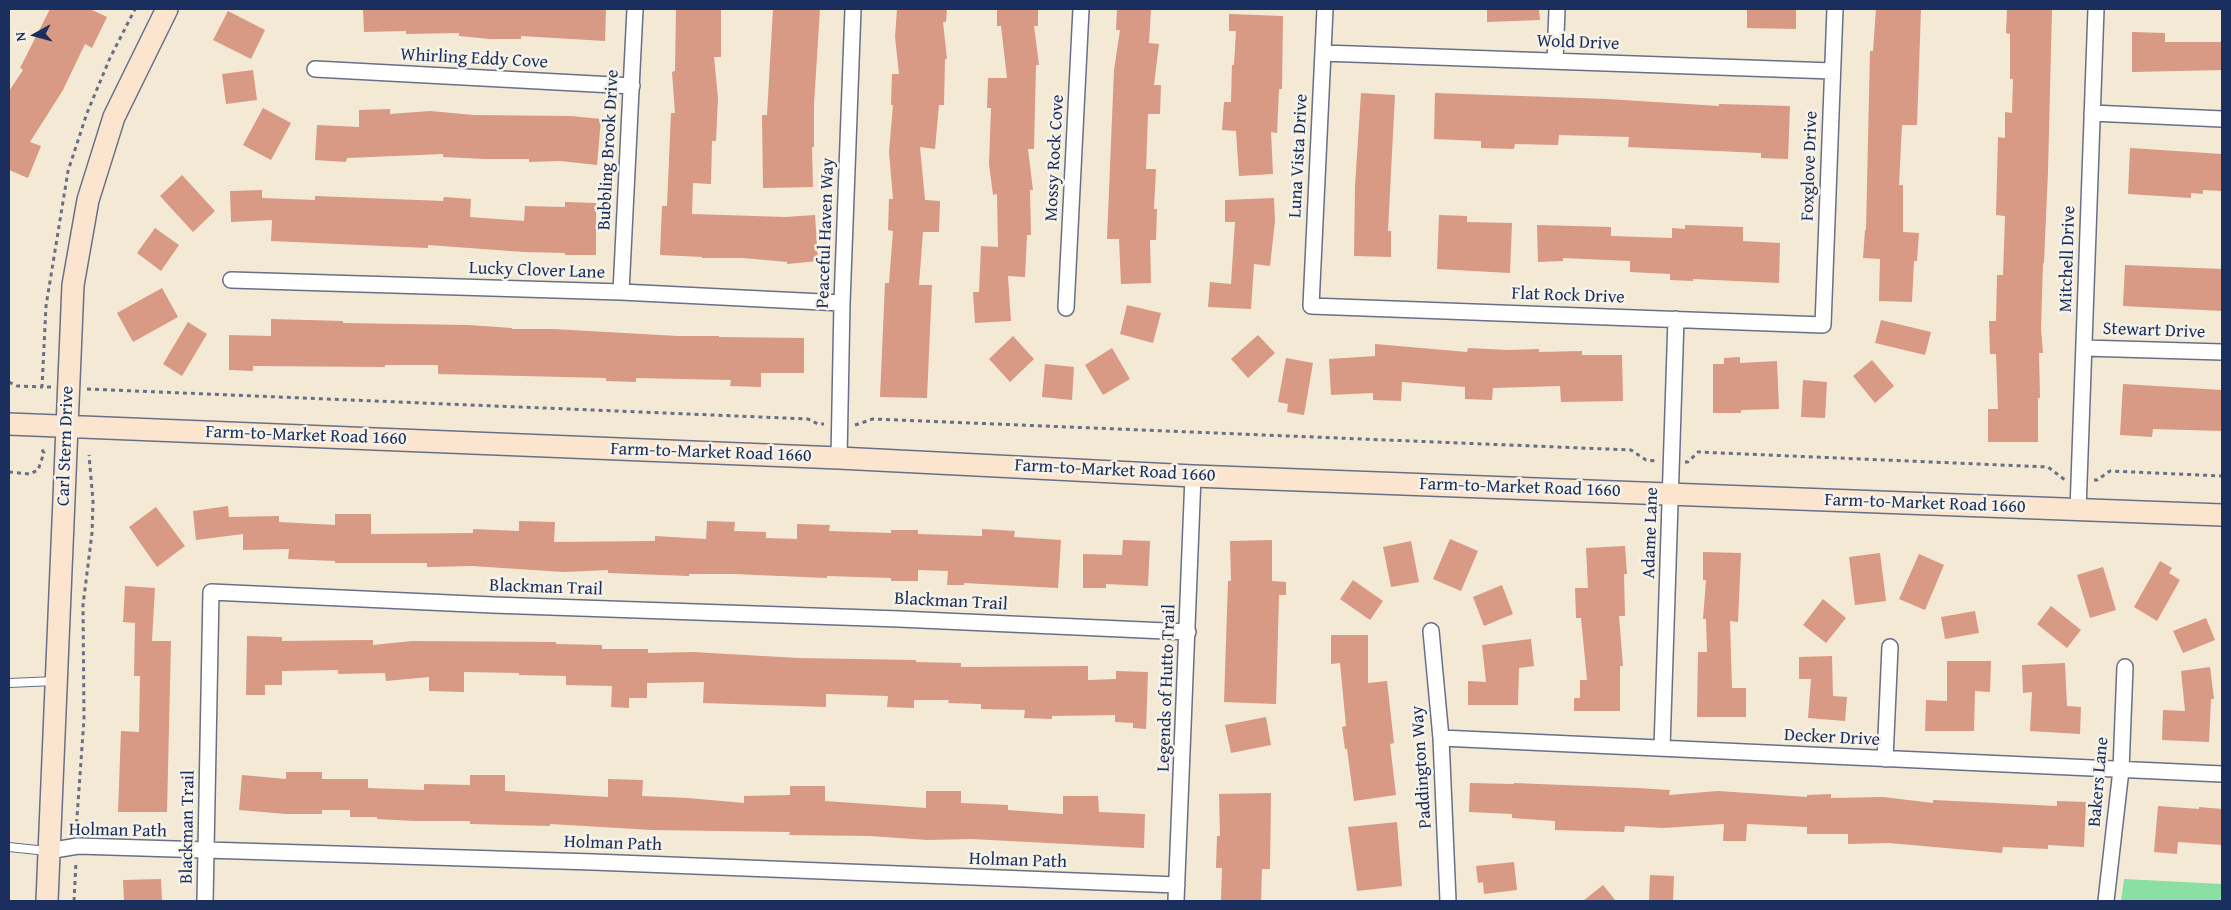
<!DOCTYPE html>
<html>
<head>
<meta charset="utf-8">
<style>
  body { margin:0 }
  #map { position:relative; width:2231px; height:910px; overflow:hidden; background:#f4e9d4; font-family:"Gentium Book Plus",serif }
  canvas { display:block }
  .frame { position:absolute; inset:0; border:10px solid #1b2f5e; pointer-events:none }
  .north { position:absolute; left:10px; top:10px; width:50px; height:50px; -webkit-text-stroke:4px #f7f3e8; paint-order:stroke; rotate:263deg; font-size:14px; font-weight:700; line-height:20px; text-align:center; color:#1b2f5e }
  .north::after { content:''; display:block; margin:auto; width:18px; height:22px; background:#1b2f5e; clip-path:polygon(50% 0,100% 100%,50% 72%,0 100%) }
</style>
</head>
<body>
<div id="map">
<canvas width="2231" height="910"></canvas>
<div class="frame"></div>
<div class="north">N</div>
</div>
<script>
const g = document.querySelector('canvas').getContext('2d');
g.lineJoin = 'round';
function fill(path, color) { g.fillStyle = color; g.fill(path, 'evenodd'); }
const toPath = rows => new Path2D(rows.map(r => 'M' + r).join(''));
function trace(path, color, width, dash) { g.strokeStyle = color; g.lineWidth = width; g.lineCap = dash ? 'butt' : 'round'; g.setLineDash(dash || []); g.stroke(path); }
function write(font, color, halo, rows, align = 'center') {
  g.font = font + ' "Gentium Book Plus",serif'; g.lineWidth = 5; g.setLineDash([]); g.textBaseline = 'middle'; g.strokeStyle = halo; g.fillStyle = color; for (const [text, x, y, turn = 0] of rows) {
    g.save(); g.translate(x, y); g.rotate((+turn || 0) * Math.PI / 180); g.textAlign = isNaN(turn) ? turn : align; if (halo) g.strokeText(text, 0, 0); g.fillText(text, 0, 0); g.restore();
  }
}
fill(toPath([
  [2124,879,2222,884,2222,901,2121,901]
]), '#8adfa2');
fill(toPath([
  [50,9,90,9,107,17,92,48,85,44,63,90,30,142,41,146,28,178,9,170,9,91,23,70,20,68],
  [363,9,606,9,605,41,521,36,521,39,490,39,459,36,459,33,406,34,406,31,364,32],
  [676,9,721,9,721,57,714,57,718,98,716,141,712,141,711,184,693,183,692,214,785,217,815,215,818,261,787,264,787,262,743,258,702,258,702,257,660,255,662,206,667,206,671,113,675,113,672,72,675,71],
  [773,9,820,9,814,104,814,147,812,147,813,187,763,188,762,115,767,115],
  [897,9,947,9,946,22,943,22,947,59,945,59,944,105,939,105,935,149,920,147,925,200,940,201,939,232,923,232,919,285,932,285,927,398,880,397,885,283,889,283,893,231,888,230,889,199,893,199,889,152,893,105,891,105,892,74,899,74,895,37],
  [997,9,1038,9,1038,26,1034,26,1039,65,1036,65,1034,149,1028,149,1033,190,1030,190,1031,235,1027,235,1025,277,1008,276,1011,321,975,323,973,292,979,292,981,246,998,247,997,194,993,195,989,164,991,108,987,108,988,78,1007,78,1001,26,997,26],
  [1117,9,1151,9,1149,43,1159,44,1154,85,1161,85,1160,114,1148,114,1146,169,1156,169,1154,209,1157,209,1156,240,1150,240,1151,283,1121,284,1119,239,1107,239,1114,70,1120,30,1116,30],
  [1487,9,1539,9,1540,20,1487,22],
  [1747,9,1796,9,1796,29,1747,28],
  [1876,9,1921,9,1917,125,1902,125,1899,185,1903,185,1903,232,1919,233,1917,261,1914,261,1912,302,1879,301,1880,259,1863,258,1865,230,1866,230,1870,51,1873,51],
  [2007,9,2052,9,2048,171,2044,263,2043,263,2041,329,2043,353,2039,353,2040,398,2038,398,2038,442,1988,442,1988,409,1998,409,1996,354,1990,354,1989,321,1996,321,1997,275,2003,275,2005,216,1996,215,1998,137,2005,138,2005,112,2012,113,2013,79,2010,79,2010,34,2006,33],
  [228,11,265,30,251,59,213,40],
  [1229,14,1283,16,1282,89,1279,89,1277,133,1271,132,1273,174,1239,176,1236,131,1222,130,1224,102,1231,102,1232,65,1234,65,1236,31,1229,31],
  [2132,32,2165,33,2165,42,2222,42,2222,70,2132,72],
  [253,70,257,100,226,104,222,74],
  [1361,93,1395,95,1388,231,1391,231,1391,257,1354,256,1355,186],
  [1435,93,1607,99,1719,106,1719,104,1790,106,1788,159,1761,158,1761,153,1628,147,1629,137,1559,135,1558,145,1515,144,1514,149,1481,148,1481,141,1434,139],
  [263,108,291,123,271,160,243,145],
  [390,109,390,114,430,111,474,115,571,116,601,119,597,165,560,161,529,162,529,159,485,159,443,157,443,154,347,158,346,162,315,160,317,125,359,127,359,110],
  [2130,148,2222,154,2222,191,2203,190,2203,194,2191,193,2191,198,2128,194],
  [182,175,215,211,193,232,160,196],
  [262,190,262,198,315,200,315,196,443,201,444,197,471,199,470,217,524,221,525,206,565,207,565,202,596,203,596,255,565,255,565,253,524,252,428,245,428,248,271,241,272,220,231,222,230,191],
  [1274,198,1275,221,1270,266,1254,264,1251,309,1208,307,1210,282,1231,284,1235,222,1225,222,1225,200],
  [1439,215,1467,216,1467,222,1512,223,1510,273,1437,269],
  [1537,225,1611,227,1611,236,1672,238,1672,228,1685,229,1685,225,1743,227,1743,241,1780,243,1779,283,1693,279,1693,281,1670,280,1670,274,1630,272,1630,261,1563,258,1563,261,1538,262],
  [155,228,179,245,161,271,137,253],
  [2125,265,2222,269,2222,311,2123,306],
  [162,288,178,317,133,342,117,313],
  [1127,305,1161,313,1153,343,1120,334],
  [271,319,343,321,343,323,468,325,512,328,512,329,553,329,678,336,719,336,719,337,804,338,804,373,761,373,761,387,730,386,731,380,636,378,636,382,606,381,606,378,438,374,438,365,385,365,385,367,253,366,253,371,229,370,229,335,271,336],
  [1881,320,1931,332,1925,355,1875,343],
  [188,322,207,334,182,376,163,364],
  [1258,335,1275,353,1248,378,1231,359],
  [1013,336,1034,359,1010,382,989,359],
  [1375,344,1467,352,1468,348,1508,350,1539,349,1539,352,1582,351,1582,355,1622,355,1623,401,1561,402,1560,386,1493,388,1492,400,1465,399,1465,387,1402,382,1401,401,1373,400,1373,393,1331,395,1329,359,1375,356],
  [1112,348,1130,379,1103,395,1085,365],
  [1740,357,1740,363,1777,361,1779,409,1741,410,1741,413,1713,413,1713,364,1724,364,1724,358],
  [1286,358,1313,363,1304,415,1287,412,1288,404,1278,402],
  [1872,360,1894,386,1875,403,1853,376],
  [1045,364,1074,367,1072,400,1042,397],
  [1803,380,1827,382,1825,418,1801,417],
  [2123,384,2222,390,2222,431,2153,429,2152,437,2120,435],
  [228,506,229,517,279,516,279,522,335,525,335,514,371,514,371,534,473,533,473,529,519,531,519,521,555,522,554,542,655,541,655,536,706,539,707,521,735,522,734,531,766,532,766,538,797,539,797,524,830,525,829,531,891,533,891,530,918,530,918,534,982,536,982,529,1015,531,1014,537,1061,540,1058,588,964,583,964,585,947,585,948,571,918,570,918,581,891,581,891,578,827,576,827,578,733,574,689,574,689,576,608,573,608,570,564,572,472,566,427,567,427,563,335,563,335,561,288,559,289,549,243,550,243,534,196,540,193,511],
  [156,507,185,546,157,567,129,527],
  [1450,539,1478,551,1461,591,1433,579],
  [1123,540,1150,541,1148,586,1106,584,1106,588,1083,588,1083,554,1122,555],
  [1272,540,1272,581,1286,582,1286,595,1279,595,1276,704,1224,702,1228,581,1231,581,1230,541],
  [1411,541,1419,582,1391,587,1383,547],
  [1625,546,1627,574,1624,574,1625,616,1619,616,1623,666,1620,666,1620,711,1574,711,1574,698,1580,698,1580,680,1587,680,1581,618,1576,618,1575,588,1588,588,1586,548],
  [1703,552,1741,553,1738,622,1730,621,1732,688,1746,688,1746,717,1697,717,1698,652,1707,652,1706,619,1703,619,1706,580,1703,580],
  [1880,553,1886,601,1855,605,1849,557],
  [1919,554,1944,565,1925,610,1899,599],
  [2160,561,2172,568,2169,573,2180,580,2157,621,2134,607],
  [2103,567,2116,610,2090,618,2077,575],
  [1353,580,1383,601,1370,620,1340,599],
  [1502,585,1513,614,1484,626,1473,597],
  [125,586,155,588,152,641,171,641,167,812,118,812,121,731,139,732,140,676,134,676,135,623,123,622],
  [1823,599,1846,618,1826,643,1803,625],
  [2051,606,2081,630,2067,648,2037,624],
  [1975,611,1979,633,1945,639,1941,617],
  [2206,618,2215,640,2183,653,2173,631],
  [1331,635,1368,635,1368,683,1387,681,1394,743,1390,744,1396,795,1354,801,1347,749,1345,749,1342,727,1346,726,1340,663,1331,664],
  [247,636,282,637,282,641,373,640,373,645,412,641,556,642,556,644,602,645,602,649,648,649,648,653,693,652,798,658,916,660,916,662,961,663,961,667,1088,666,1088,680,1116,679,1116,671,1148,672,1146,729,1133,728,1133,723,1115,722,1115,715,1052,716,1052,719,1024,718,1025,710,981,709,981,704,948,703,949,700,914,700,914,708,887,707,888,696,826,694,826,707,703,703,704,682,647,683,647,698,629,698,629,708,611,707,612,686,566,685,566,676,519,675,519,673,464,672,464,692,429,691,429,677,386,681,385,673,338,674,338,670,282,671,282,685,265,685,265,695,246,695],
  [1531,639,1534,666,1519,668,1518,705,1468,705,1468,681,1486,682,1482,645],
  [1832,656,1833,696,1847,697,1845,721,1808,718,1811,679,1799,679,1799,657],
  [1947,661,1991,661,1990,692,1975,691,1974,731,1925,731,1926,700,1947,701],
  [2065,663,2067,706,2081,707,2080,734,2030,731,2032,692,2023,693,2022,665],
  [2210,667,2214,699,2211,699,2209,742,2162,740,2163,710,2185,711,2181,671],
  [1266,717,1271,745,1231,753,1225,725],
  [286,772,322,772,322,779,368,779,368,788,424,790,424,784,470,785,470,775,505,775,505,791,608,797,608,779,643,780,642,796,688,798,744,803,744,796,790,795,790,786,825,786,825,801,926,808,926,791,961,791,961,803,1008,805,1008,810,1063,814,1063,796,1098,796,1099,812,1145,814,1144,848,971,839,927,840,870,836,789,835,790,832,652,830,550,824,550,826,470,824,470,821,414,821,377,819,377,817,350,817,350,810,322,810,322,814,286,814,239,810,242,775,286,779],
  [1470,783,1514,784,1514,783,1638,788,1670,790,1669,795,1718,791,1807,797,1807,795,1831,794,1831,798,1883,797,1933,803,1933,800,2057,806,2057,801,2086,802,2084,847,2048,845,2048,849,2003,847,2002,853,1889,843,1848,844,1848,834,1807,834,1807,827,1747,824,1746,841,1723,841,1724,824,1663,828,1625,826,1624,832,1555,830,1555,821,1512,818,1512,814,1469,812],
  [1271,793,1270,869,1262,869,1261,901,1221,901,1222,868,1216,868,1217,836,1220,836,1219,794],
  [2158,806,2199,809,2199,807,2222,809,2222,845,2178,842,2177,854,2154,852],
  [1397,822,1402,886,1357,891,1348,827],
  [1514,862,1517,890,1484,894,1483,882,1478,883,1476,866],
  [1650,875,1674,876,1673,901,1649,901],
  [161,879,162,901,124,901,123,880],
  [1603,885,1616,901,1583,901]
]), '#d89985');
const lane = toPath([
  [9,683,55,681],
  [9,847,47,851]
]);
const street = toPath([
  [1325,9,1311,306,1823,325,1835,9],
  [1323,53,1832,71],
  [1555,61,1557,9],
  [315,69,632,86],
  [2092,113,2222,119],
  [231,280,621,292,842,303],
  [621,292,635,9],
  [1066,308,1081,9],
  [2084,348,2222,352],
  [839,458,842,303,853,9],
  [2078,510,2096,9],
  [1431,631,1441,738,1448,901],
  [1441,738,2222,774],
  [1662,748,1676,319],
  [1885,759,1890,647],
  [48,851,78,846,593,862,1177,885],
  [205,901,211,592,493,605,899,619,1188,632],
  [1176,901,1193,476],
  [2106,901,2121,770,2125,667]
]);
const secondary = toPath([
  [9,424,839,458,1193,476,2222,515],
  [47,901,73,285,88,200,114,117,167,9]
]);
trace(lane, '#677087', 10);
trace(street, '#677087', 18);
trace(secondary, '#677087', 24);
trace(toPath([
  [9,382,17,386,42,387],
  [51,387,42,387,46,306,68,171,87,113,110,58,135,9],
  [87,389,808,419,818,424,824,424],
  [855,425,873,419,1631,450,1646,460,1656,461],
  [1685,462,1688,462,1698,452,2048,467,2065,480],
  [9,472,30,474,38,470,44,453,40,446],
  [2094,480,2097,480,2110,471,2222,476],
  [76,831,84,719,83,605,92,533,93,501,89,455],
  [74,901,76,862]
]), '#677087', 3, [4, 4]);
trace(lane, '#fff', 8);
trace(street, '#fff', 15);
trace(secondary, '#fbe5cf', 21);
write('18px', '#1b2f5e', '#f7f3e8', [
  ["Wold Drive",1578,43,2],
  ["Whirling Eddy Cove",474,59,3],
  ["Bubbling Brook Drive",609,150,-87],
  ["Luna Vista Drive",1299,156,-87],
  ["Mossy Rock Cove",1055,158,-87],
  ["Foxglove Drive",1810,166,-88],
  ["Peaceful Haven Way",826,233,-88],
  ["Mitchell Drive",2068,259,-88],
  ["Lucky Clover Lane",537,271,2],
  ["Flat Rock Drive",1568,296,2],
  ["Stewart Drive",2154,331,2],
  ["Farm-to-Market Road 1660",306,436,2],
  ["Carl Stern Drive",66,446,-88],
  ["Farm-to-Market Road 1660",711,453,2],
  ["Farm-to-Market Road 1660",1115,471,3],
  ["Farm-to-Market Road 1660",1520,488,2],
  ["Farm-to-Market Road 1660",1925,504,2],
  ["Adame Lane",1651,533,-88],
  ["Blackman Trail",546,588,2],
  ["Blackman Trail",951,602,3],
  ["Legends of Hutto Trail",1167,688,-88],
  ["Decker Drive",1832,738,3],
  ["Paddington Way",1422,767,-94],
  ["Bakers Lane",2099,782,-85],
  ["Blackman Trail",188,827,-89],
  ["Holman Path",118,831,1],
  ["Holman Path",613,844,2],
  ["Holman Path",1018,861,2]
]);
</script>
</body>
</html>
